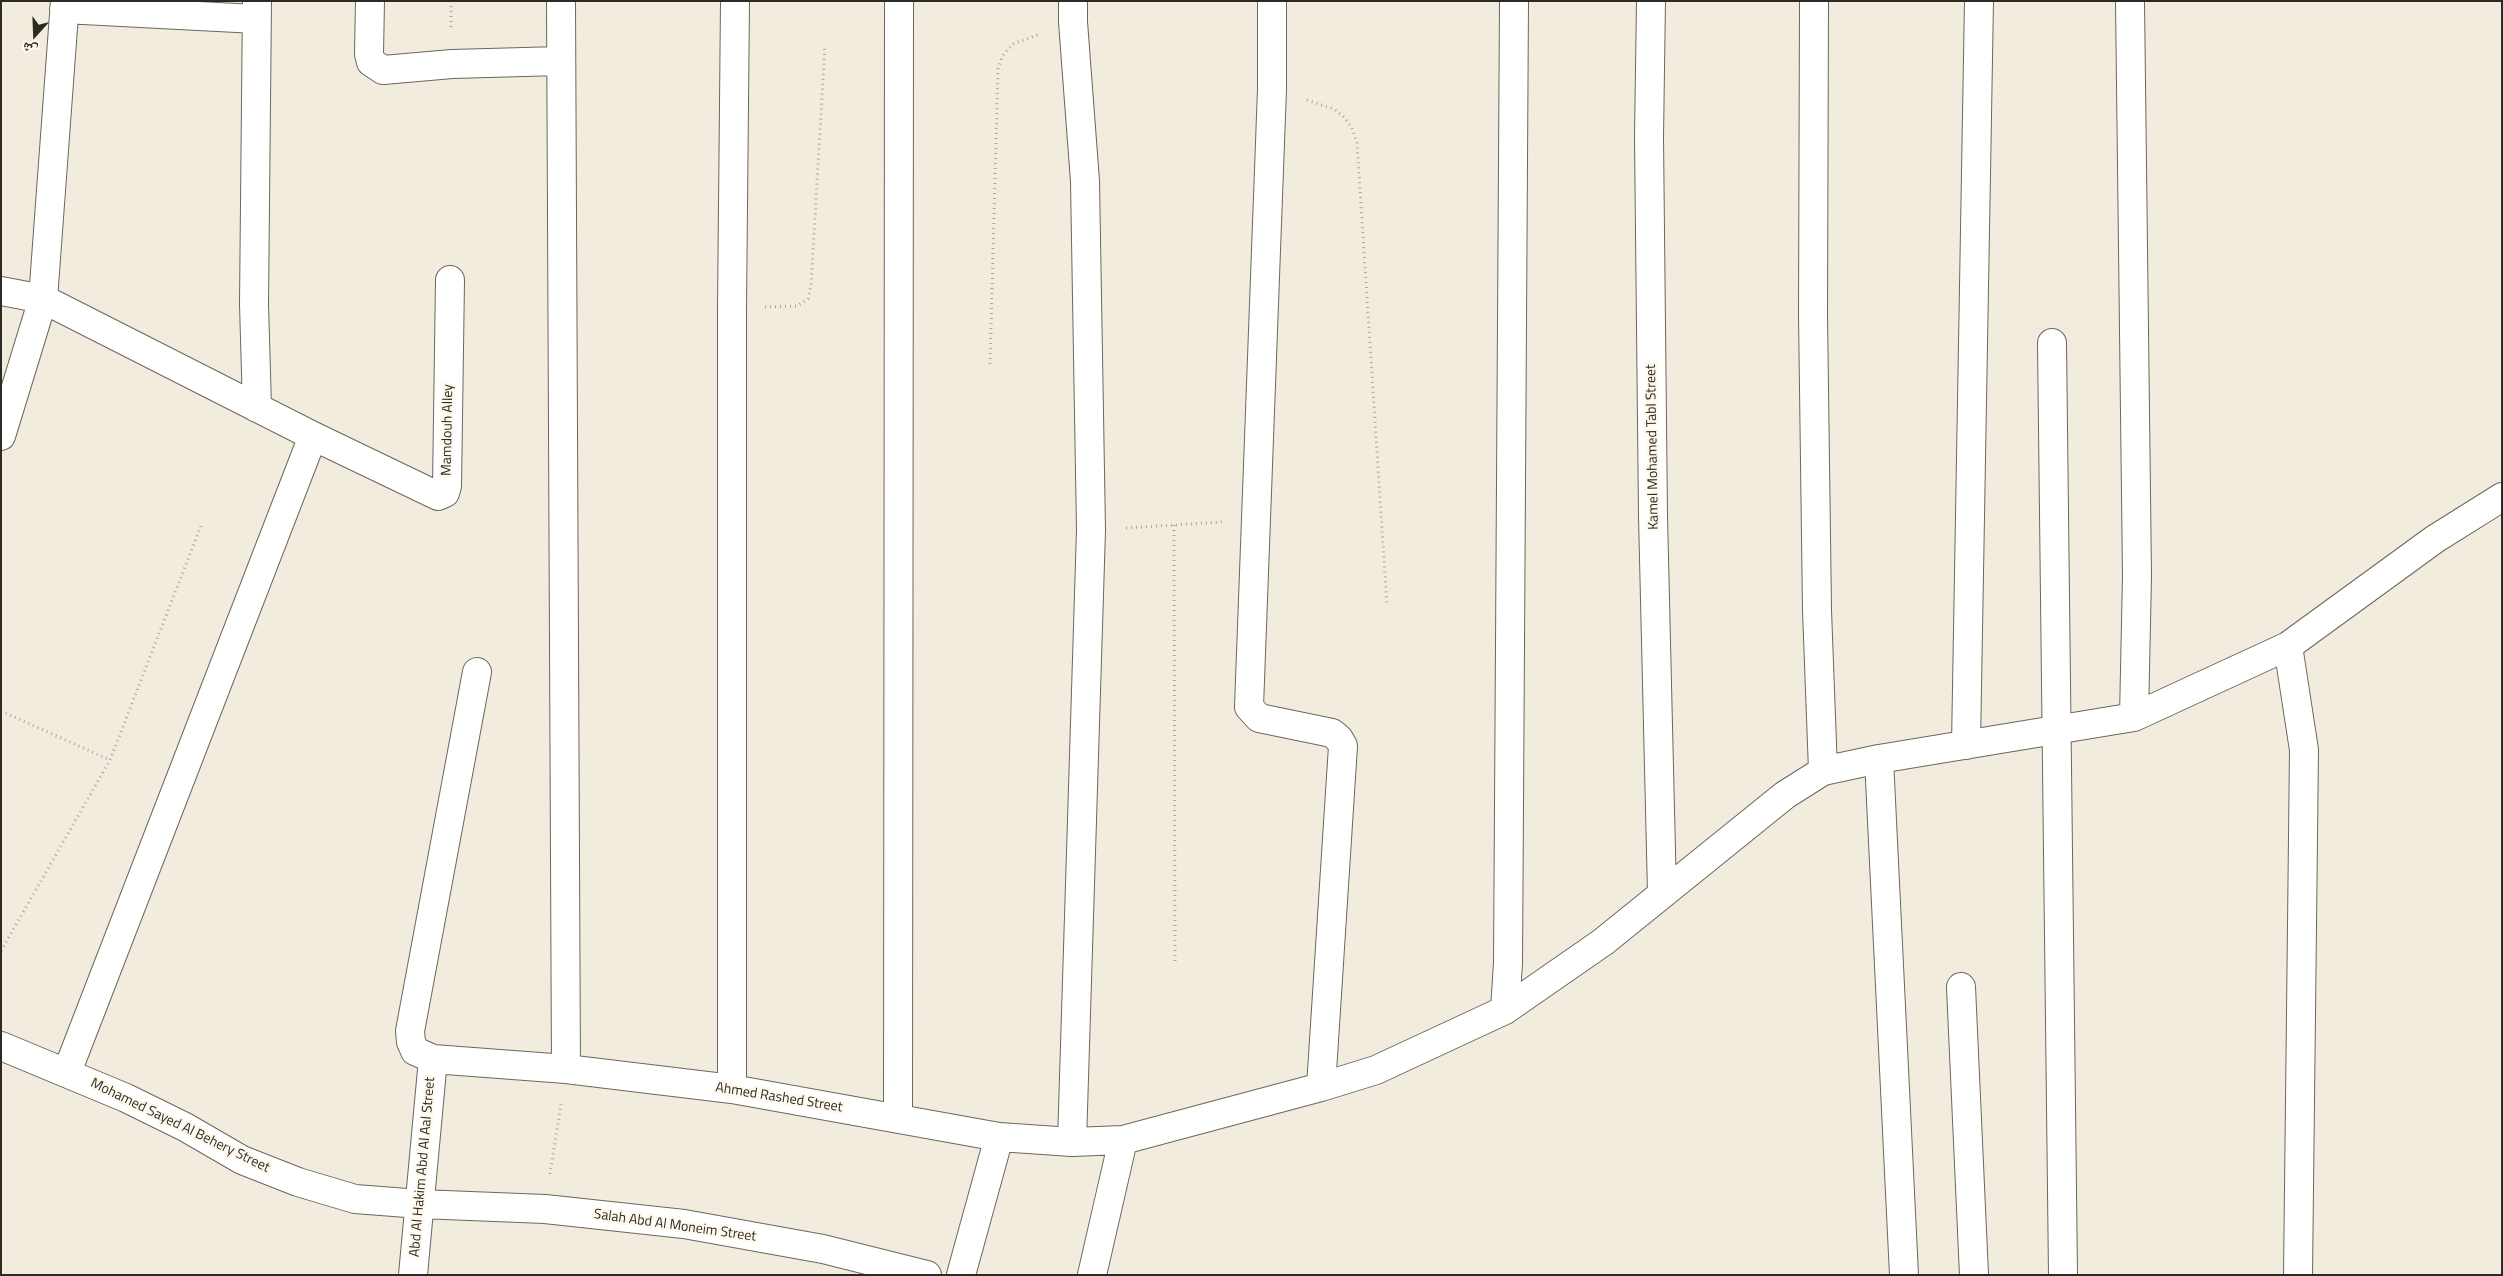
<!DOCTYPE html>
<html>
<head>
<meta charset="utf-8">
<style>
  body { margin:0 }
  #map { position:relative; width:2503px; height:1276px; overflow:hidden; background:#f2ecdf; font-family:"Titillium Web","Noto Naskh Arabic",sans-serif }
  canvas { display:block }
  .frame { position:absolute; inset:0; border:2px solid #2c2a25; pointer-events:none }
  .north { position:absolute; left:10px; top:10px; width:50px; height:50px; -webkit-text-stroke:4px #fff9ed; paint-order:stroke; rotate:200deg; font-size:14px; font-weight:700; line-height:20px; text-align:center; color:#2c2a25 }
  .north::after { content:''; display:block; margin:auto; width:18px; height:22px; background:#2c2a25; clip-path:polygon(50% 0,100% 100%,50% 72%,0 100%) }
</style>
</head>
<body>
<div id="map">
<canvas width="2503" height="1276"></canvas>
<div class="frame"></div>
<div class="north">ش</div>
</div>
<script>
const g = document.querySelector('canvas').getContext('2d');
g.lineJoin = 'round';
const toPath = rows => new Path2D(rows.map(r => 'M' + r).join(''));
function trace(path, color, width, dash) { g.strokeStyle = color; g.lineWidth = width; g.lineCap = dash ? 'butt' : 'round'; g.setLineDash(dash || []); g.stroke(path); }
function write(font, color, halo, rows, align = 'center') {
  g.font = font + ' "Titillium Web",sans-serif'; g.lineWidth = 5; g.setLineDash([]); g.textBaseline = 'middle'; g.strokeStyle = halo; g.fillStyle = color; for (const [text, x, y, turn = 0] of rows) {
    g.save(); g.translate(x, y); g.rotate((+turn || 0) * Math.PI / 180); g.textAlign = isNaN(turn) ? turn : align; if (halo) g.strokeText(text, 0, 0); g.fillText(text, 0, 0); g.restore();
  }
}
const street = toPath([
  [257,1,254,304,257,408],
  [370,1,369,54,371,62,383,70,452,64,560,61],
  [561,1,566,1069],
  [1272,1,1272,89,1249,707,1259,718,1332,733,1339,739,1343,746,1321,1087],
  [1651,1,1649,137,1653,516,1662,893],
  [1814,1,1813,315,1817,610,1823,771],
  [2130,1,2137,576,2134,717],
  [64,9,256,19],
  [1,291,43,299,313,436,438,496,445,493,447,486,450,280],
  [2052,343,2063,1275],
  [1,436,43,299,65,1],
  [2288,646,2304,750,2298,1275],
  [477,672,410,1031,411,1042,415,1051,433,1059,566,1069,732,1089,999,1137,1072,1142,1123,1140,1321,1087,1376,1070,1505,1010,1603,942,1785,795,1823,771,1879,759,2134,717,2288,646,2435,539,2502,497],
  [1966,745,1979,1],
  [1879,759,1904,1275],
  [1961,987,1974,1275],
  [1505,1010,1508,963,1514,1],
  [1,1046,126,1098,185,1127,242,1160,298,1182,355,1199,420,1204,545,1209,684,1224,823,1249,927,1275],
  [67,1072,313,436],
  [732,1089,732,308,735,1],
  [898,1118,899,1],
  [1072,1142,1091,530,1085,181,1073,22,1073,1],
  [413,1275,433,1059],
  [961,1275,999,1137],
  [1092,1275,1123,1140]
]);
trace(street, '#6c675c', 30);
trace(toPath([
  [451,1,451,31],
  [1307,100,1334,109,1344,117,1352,128,1357,143,1387,606],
  [765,307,797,306,808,299,811,285,825,46],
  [990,364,998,68,1003,55,1013,44,1040,34],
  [1174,525,1175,962],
  [1126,528,1222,522],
  [1,711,110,760],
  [1,951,110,760,202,523],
  [550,1174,561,1104]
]), '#aaa59b', 3, [1, 4]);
trace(street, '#fff', 28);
write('14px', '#2c2a25', '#fff9ed', [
  ["Mamdouh Alley",448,430,-89],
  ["Kamel Mohamed Tabl Street",1653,447,-91],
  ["Ahmed Rashed Street",779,1098,9],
  ["Mohamed Sayed Al Behery Street",180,1126,26],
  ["Abd Al Hakim Abd Al Aal Street",423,1167,-85],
  ["Salah Abd Al Moneim Street",675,1226,8]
]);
</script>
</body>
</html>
